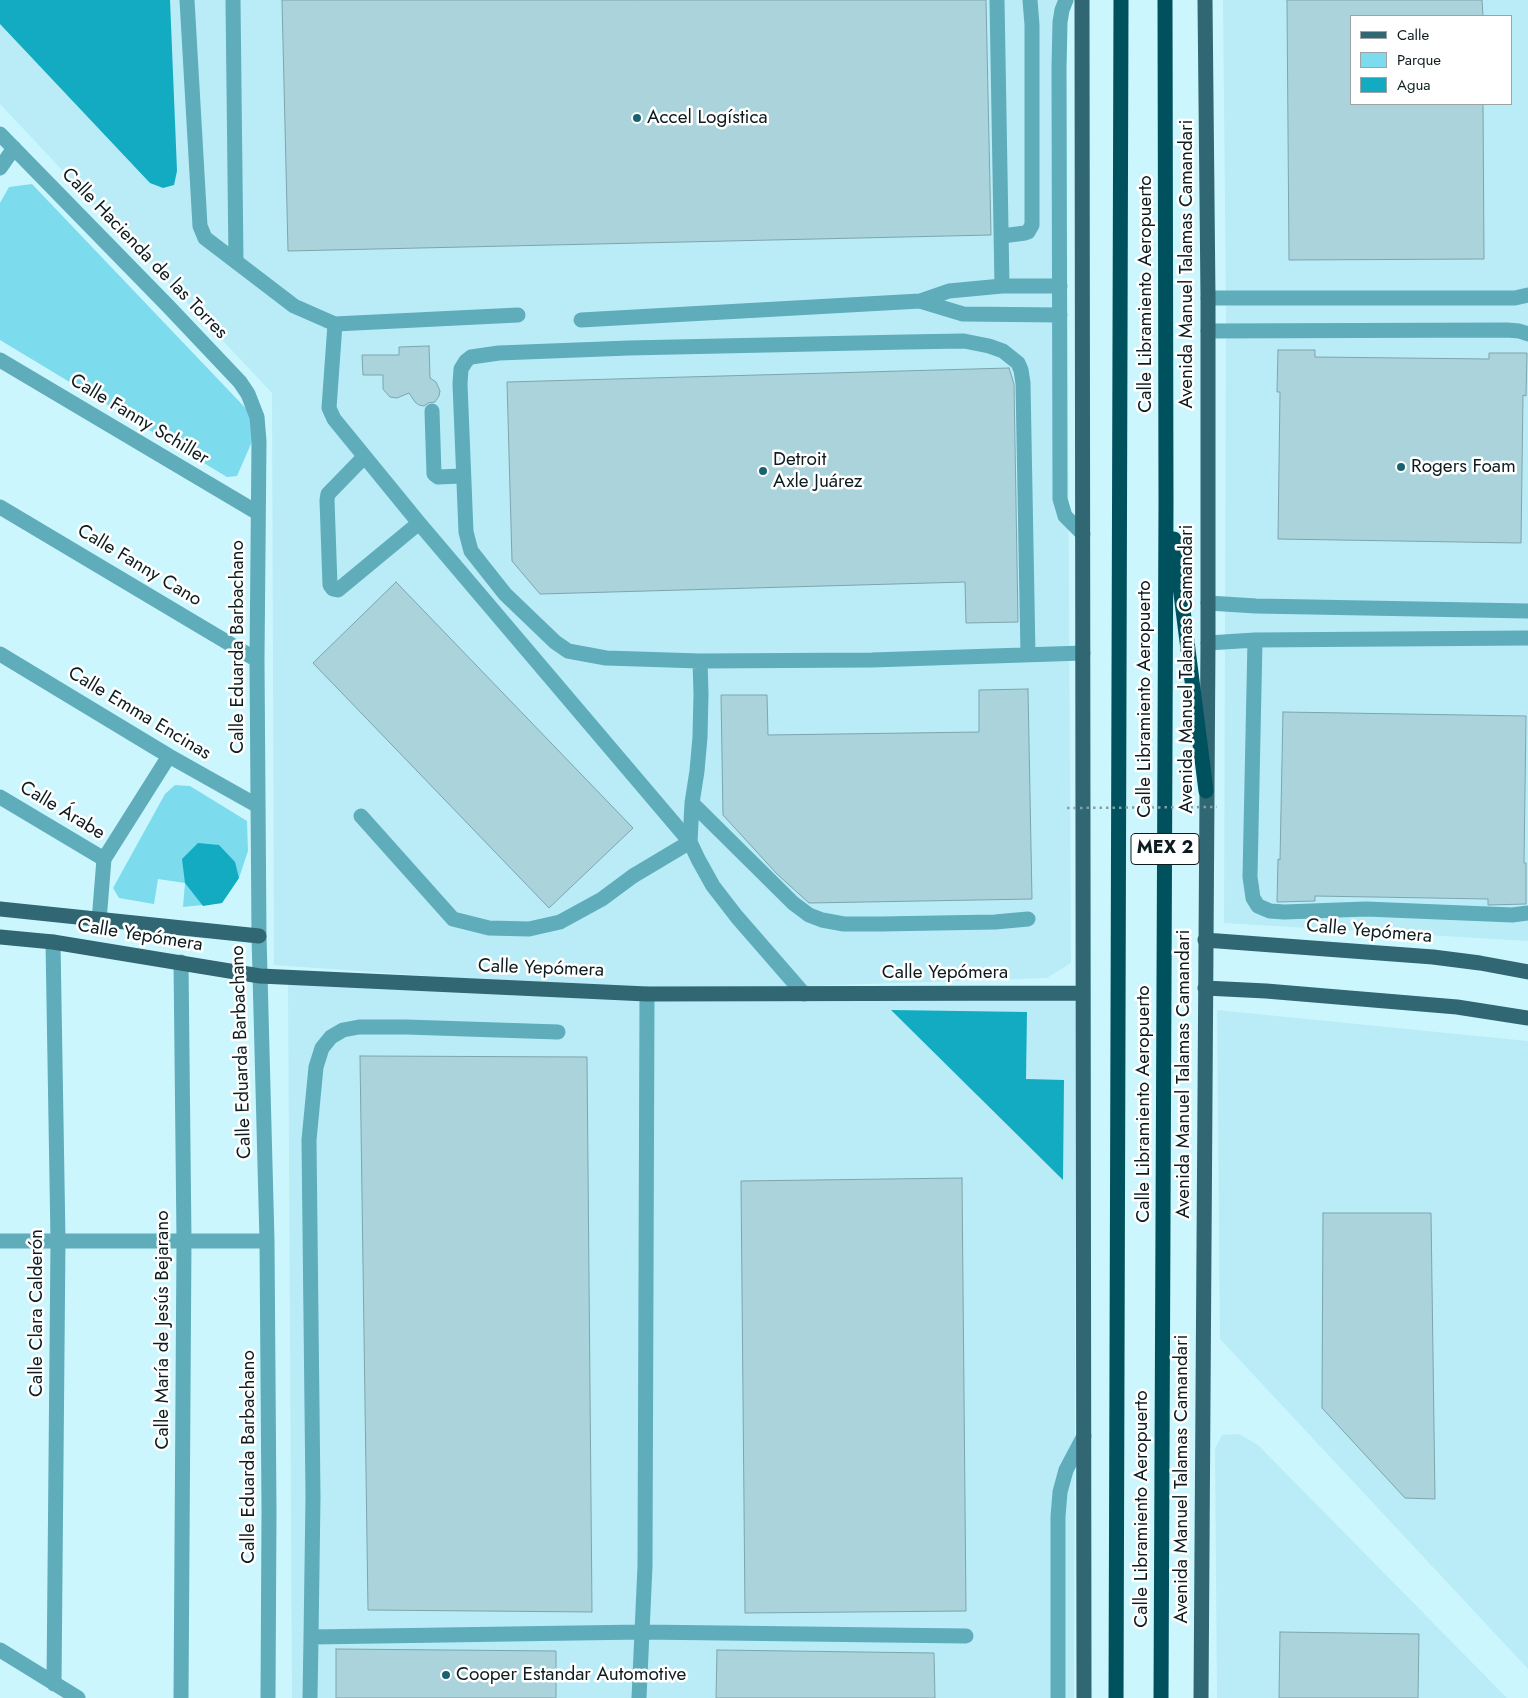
<!DOCTYPE html>
<html>
<head>
<meta charset="utf-8">
<style>
  body { margin:0 }
  #map { position:relative; width:1528px; height:1698px; overflow:hidden; background:#ccf6fe; font-family:Jost,sans-serif }
  canvas { display:block }
  .legend { position:absolute; left:1350px; top:15px; width:162px; height:90px; box-sizing:border-box; background:#fff; border:1px solid #9ea4a5; margin:0; padding:6px 9px; list-style:none; font-size:15px; color:#0d1c1f }
  .legend li { display:flex; align-items:center; gap:10px; height:25px }
  .legend b { width:25px; border:1px solid #9ea4a5 }
</style>
</head>
<body>
<div id="map">
<canvas width="1528" height="1698"></canvas>
<ul class="legend">
<li><b style="height:6px;background:#316772"></b>Calle</li>
<li><b style="height:14px;background:#7cdbed"></b>Parque</li>
<li><b style="height:14px;background:#12abc2"></b>Agua</li>
</ul>
</div>
<script>
const g = document.querySelector('canvas').getContext('2d');
g.lineJoin = 'round';
function fill(path, color) { g.fillStyle = color; g.fill(path, 'evenodd'); }
const toPath = rows => new Path2D(rows.map(r => 'M' + r).join(''));
function trace(path, color, width, dash) { g.strokeStyle = color; g.lineWidth = width; g.lineCap = dash ? 'butt' : 'round'; g.setLineDash(dash || []); g.stroke(path); }
function write(font, color, halo, rows, align = 'center') {
  g.font = font + ' Jost,sans-serif'; g.lineWidth = 5; g.setLineDash([]); g.textBaseline = 'middle'; g.strokeStyle = halo; g.fillStyle = color; for (const [text, x, y, turn = 0] of rows) {
    g.save(); g.translate(x, y); g.rotate((+turn || 0) * Math.PI / 180); g.textAlign = isNaN(turn) ? turn : align; if (halo) g.strokeText(text, 0, 0); g.fillText(text, 0, 0); g.restore();
  }
}
fill(toPath([
  [0,0,1066,0,1071,963,1047,978,688,990,1076,997,1074,1698,292,1698,288,983,597,988,274,965,272,393,0,104],
  [1223,0,1528,0,1528,941,1224,923,1226,314],
  [1352,16,1512,16,1512,104,1352,104],
  [1217,1010,1528,1041,1528,1669,1220,1339],
  [1239,1434,1258,1445,1507,1698,1217,1698,1215,1449,1222,1435]
]), '#b9ecf7');
fill(toPath([
  [32,184,255,418,257,430,237,476,227,477,0,340,0,203,9,187],
  [175,785,190,786,247,821,248,851,239,878,222,903,183,907,185,883,158,879,154,904,119,898,113,888,165,794]
]), '#7cdbed');
fill(toPath([
  [0,0,170,0,177,171,174,185,163,188,150,183,0,24],
  [198,843,219,845,235,862,239,878,222,903,203,906,185,883,182,859],
  [891,1010,1027,1012,1026,1079,1064,1080,1063,1180]
]), '#12abc2');
const building = toPath([
  [282,0,986,0,991,235,288,251,282,0],
  [1287,0,1482,0,1483,16,1352,16,1352,104,1483,104,1484,259,1289,260,1287,0],
  [429,346,430,378,436,382,440,391,439,396,435,402,428,403,424,406,419,405,415,402,409,393,397,398,390,397,383,389,383,375,363,375,362,355,399,355,399,347,429,346],
  [1278,350,1315,350,1315,357,1489,359,1489,353,1527,353,1526,396,1523,395,1521,543,1278,539,1280,392,1277,392,1278,350],
  [1009,368,1014,384,1018,622,966,623,965,582,540,594,512,561,507,382,1009,368],
  [396,582,633,828,549,908,313,663,396,582],
  [1028,689,1032,899,809,903,777,874,723,815,721,695,767,695,768,735,979,732,979,690,1028,689],
  [1283,712,1526,716,1524,863,1526,863,1526,904,1488,905,1488,899,1315,896,1315,901,1277,902,1278,859,1280,860,1283,712],
  [360,1056,587,1057,592,1612,368,1610,360,1056],
  [962,1178,966,1611,745,1613,741,1181,962,1178],
  [1323,1213,1431,1213,1435,1499,1405,1498,1322,1408,1323,1213],
  [1280,1632,1419,1634,1418,1698,1279,1698,1280,1632],
  [336,1649,556,1651,556,1698,336,1698,336,1649],
  [717,1650,934,1653,935,1698,716,1698,717,1650]
]);
fill(building, '#abd3dc');
trace(building, '#7ea5ae', 1);
trace(toPath([
  [187,0,200,226,205,238,294,306,335,324,329,408,334,419,419,523,690,842,633,876,602,899,560,922,529,929,489,928,453,919,361,816],
  [233,0,236,262],
  [997,0,1002,286],
  [1066,0,1062,10,1060,22,1059,68,1060,499,1065,516,1083,534],
  [0,134,168,306,240,382,248,394,257,417,259,441,257,660,259,936,267,1241,269,1512,268,1698],
  [0,168,14,148],
  [1002,236,1025,233,1028,232,1032,225,1032,25,1030,0],
  [1208,298,1515,298,1528,295],
  [920,301,963,314,1060,315],
  [581,320,920,301,949,291,1002,286,1060,286],
  [335,324,518,315],
  [1208,331,1507,330,1519,331,1528,334],
  [0,360,258,513],
  [432,411,434,474,438,477,462,476],
  [364,457,328,494,327,500,330,585,333,589,338,590,419,523],
  [0,507,257,660],
  [1208,603,1256,606,1528,611],
  [1255,640,1250,877,1253,898,1258,906,1270,911,1284,912,1366,909,1512,915,1528,913],
  [1208,643,1255,640,1528,638],
  [0,654,169,756,258,806],
  [1028,655,1023,383,1021,370,1018,363,1003,351,989,346,964,341,905,342,629,348,499,353,471,357,466,361,461,369,460,384,466,532,471,551,505,594,555,642,568,651,606,658,700,661,872,660,1083,653],
  [700,661,701,694,700,737,697,771,692,803,690,842,698,859,713,886,737,917,804,994],
  [0,797,104,859],
  [692,803,793,903,809,915,822,920,844,924,881,924,995,922,1028,919],
  [99,921,104,859,169,756],
  [53,942,58,1240,54,1684],
  [181,962,184,1240,181,1698],
  [0,1241,267,1241],
  [311,1637,313,1497,309,1140,316,1067,322,1048,331,1037,343,1030,359,1027,406,1027,558,1032],
  [0,1650,78,1698],
  [310,1698,311,1637,642,1632,645,1566,647,994],
  [639,1698,642,1632,966,1636],
  [1058,1698,1058,1517,1060,1492,1066,1470,1084,1436]
]), '#5facbb', 15);
trace(toPath([
  [1082,0,1084,1698],
  [0,909,259,936],
  [0,937,53,942,260,976,647,994,1083,993],
  [1205,940,1433,957,1480,963,1528,972],
  [1205,988,1266,991,1457,1007,1528,1018],
  [1201,1698,1208,643,1208,298,1205,0]
]), '#316772', 15);
trace(toPath([
  [1174,539,1206,791],
  [1116,1698,1121,0],
  [1161,1698,1166,502,1165,0]
]), '#00515e', 15);
trace(toPath([
  [1067,808,1217,807]
]), '#82a1a7', 2.5, [2.5, 4]);
for (const [x, y, r, color] of [
  [637,118,5,"#196370"],
  [1401,467,5,"#196370"],
  [763,471,5,"#196370"],
  [446,1675,5,"#196370"]
]) { const dot = new Path2D(); dot.arc(x, y, r, 0, 2 * Math.PI); g.fillStyle = color; g.fill(dot); trace(dot, '#fff', 2); }
for (const [x, y, w] of [
  [1165,849,68]
]) { const box = new Path2D(); box.roundRect(x - w / 2, y - 15.5, w, 31, 4); g.fillStyle = '#fff'; g.fill(box); trace(box, '#0d1c1f', 1); }
write('bold 18px', '#0d1c1f', null, [
  ["MEX 2",1165,849]
]);
write('19px', '#0d1c1f', '#fff', [
  ["Accel Logística",647,118],
  ["Detroit",773,460],
  ["Axle Juárez",773,482],
  ["Rogers Foam",1411,467],
  ["Cooper Estandar Automotive",456,1675]
], 'left');
write('19px', '#0d1c1f', '#fff', [
  ["Calle Hacienda de las Torres",144,254,46],
  ["Avenida Manuel Talamas Camandari",1187,264,-90],
  ["Calle Libramiento Aeropuerto",1146,294,-90],
  ["Calle Fanny Schiller",139,420,31],
  ["Calle Fanny Cano",139,566,31],
  ["Calle Eduarda Barbachano",238,647,-90],
  ["Avenida Manuel Talamas Camandari",1187,669,-90],
  ["Calle Libramiento Aeropuerto",1145,699,-90],
  ["Calle Emma Encinas",139,714,31],
  ["Calle Árabe",62,811,31],
  ["Calle Yepómera",1369,932,5],
  ["Calle Yepómera",140,936,9],
  ["Calle Yepómera",541,969,2],
  ["Calle Yepómera",945,973],
  ["Calle Eduarda Barbachano",242,1052,-92],
  ["Avenida Manuel Talamas Camandari",1184,1074,-90],
  ["Calle Libramiento Aeropuerto",1144,1104,-90],
  ["Calle Clara Calderón",37,1313,-90],
  ["Calle María de Jesús Bejarano",163,1330,-90],
  ["Calle Eduarda Barbachano",249,1457,-90],
  ["Avenida Manuel Talamas Camandari",1182,1479,-90],
  ["Calle Libramiento Aeropuerto",1142,1509,-90]
]);
</script>
</body>
</html>
